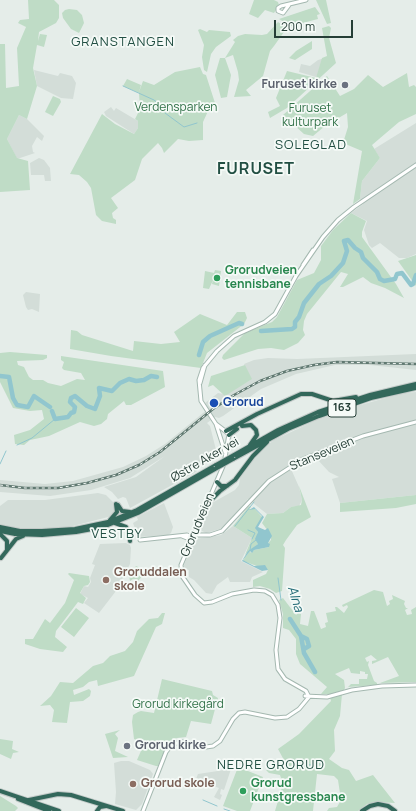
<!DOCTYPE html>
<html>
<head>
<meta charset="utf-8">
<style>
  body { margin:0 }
  #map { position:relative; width:416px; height:811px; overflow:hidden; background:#e5ede9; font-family:Manrope,sans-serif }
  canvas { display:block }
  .scale { position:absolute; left:274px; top:20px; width:79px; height:18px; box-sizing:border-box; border:2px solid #253e36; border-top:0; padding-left:5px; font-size:12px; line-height:14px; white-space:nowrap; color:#253e36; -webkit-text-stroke:3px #f5faf7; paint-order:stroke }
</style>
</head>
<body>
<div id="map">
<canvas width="416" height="811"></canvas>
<div class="scale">200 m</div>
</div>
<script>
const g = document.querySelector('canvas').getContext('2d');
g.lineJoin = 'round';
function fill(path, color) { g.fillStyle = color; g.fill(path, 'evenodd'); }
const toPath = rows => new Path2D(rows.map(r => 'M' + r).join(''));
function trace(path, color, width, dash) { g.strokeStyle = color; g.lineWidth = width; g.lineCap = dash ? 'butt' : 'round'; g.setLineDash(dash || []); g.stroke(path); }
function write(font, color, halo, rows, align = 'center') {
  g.font = font + ' Manrope,sans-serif'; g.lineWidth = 3.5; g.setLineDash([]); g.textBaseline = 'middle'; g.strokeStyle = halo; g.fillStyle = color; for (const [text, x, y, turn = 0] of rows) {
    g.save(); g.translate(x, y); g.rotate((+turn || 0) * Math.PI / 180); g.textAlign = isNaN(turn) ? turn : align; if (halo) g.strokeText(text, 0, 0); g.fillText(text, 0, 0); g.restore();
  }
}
fill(toPath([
  [328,57,322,71,316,77,299,72,301,64,310,66,318,60],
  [34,70,58,76,60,73,72,76,76,83,73,99,61,98,37,86],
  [111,107,114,111,116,108,138,121,138,128,134,134,106,116,104,112],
  [19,115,27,119,44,136,42,141,37,137,32,146,33,152,35,153,17,159,7,139],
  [416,123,416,254,407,258,399,258,380,243,372,248,369,245,364,230,367,221,351,213,363,204,360,199,362,181,380,158,374,149],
  [39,158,44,160,50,168,51,181,45,181,44,175,31,175,30,163],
  [26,292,40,294,39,312,32,309,28,310,26,307,23,295],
  [416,354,416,370,370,365,335,365,296,374,261,389,223,416,219,418,215,417,207,423,210,426,216,450,196,472,130,508,126,498,123,497,118,499,112,492,104,487,136,477,165,456,130,478,91,490,50,496,0,492,0,480,45,484,73,481,123,467,146,456,165,444,208,409,205,403,218,393,224,394,250,380,244,364,254,360,268,358,297,359],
  [416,392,416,495,340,503,332,479,339,477,329,472,317,459,313,458,291,469,299,487,302,500,299,506,291,507,283,513,267,514,248,499,232,519,220,529,206,533,200,530,212,503,235,490,239,485,240,478,251,463,261,450,274,440,325,416,342,410,404,393],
  [98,493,106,495,113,502,116,510,112,516,69,527,45,529,19,528,0,524,0,506,8,500,45,500],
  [164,503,173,527,171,533,168,535,138,537,133,523,138,520,137,517],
  [233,526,252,538,241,561,263,572,252,577,250,582,230,582,228,577,217,585,212,594,206,593,194,580,189,577,189,570,183,568,184,565,195,539,221,535],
  [126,543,130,545,131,548,130,564,116,591,99,613,84,603,88,598,80,594,84,586,88,587,91,582,90,578,95,565,92,564,100,544],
  [121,761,129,761,150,770,153,774,142,804,136,810,115,804,116,792,114,763],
  [231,769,224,790,221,789,220,794,222,795,220,800,214,797,219,788,196,779,198,774]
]), '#d3ddd8');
fill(toPath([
  [28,0,54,0,59,5,59,18,56,23,39,32,38,41,40,34,47,35,44,47,37,45,33,68,37,86,27,119,19,115,7,139,17,158,28,161,30,190,0,192,0,44,5,44,6,88,19,86,17,48,26,27,18,23,20,20,29,19],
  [254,0,274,0,278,2,279,5,274,13,265,10,258,18,249,14],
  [316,0,326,0,331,23,327,24],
  [315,7,320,14,317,15,318,19,291,26,284,32,274,46,270,51,263,76,246,90,251,96,234,97,239,80,238,72,233,55,225,58,231,75,227,97,221,98,215,75,220,58,225,58,235,42,233,40,238,36,245,34,262,35,267,34,278,22,287,28,288,27,286,23,279,19],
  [69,9,77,10,82,15,84,23,79,33,71,29,63,18,62,13,65,10],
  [329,26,331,28,329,38,336,63,287,108,270,118,268,112,280,106,276,98,287,71,316,78,322,58,327,56,322,28],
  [200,29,207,32,209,30,230,32,231,36,216,47,211,54,207,72,204,70,202,57,204,45,198,30],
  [312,41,312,49,295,60,289,58,296,51],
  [200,67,203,74,206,75,215,103,209,109,203,122,203,140,189,141,178,139,164,153,162,148,158,143,142,159,135,180,111,198,118,208,112,213,113,218,116,220,116,224,102,221,96,215,91,188,87,182,79,175,70,174,102,114,115,124,134,134,138,128,138,121,135,119,140,109,139,93,123,86,127,79,141,85,139,92,143,81,154,85,175,72],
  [407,73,409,87,414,85,416,87,416,114,399,122,372,145,380,158,362,181,360,199,353,204,362,151,343,143,348,127,347,113,325,126,313,136,304,134,283,115,327,76,340,96,354,89,368,75,383,87],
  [53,96,60,99,61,102,53,116,45,112],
  [351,213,366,221,362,232,362,237,396,284,404,298,385,288,371,283,363,277,343,287,340,287,348,274,341,272,307,314,304,321,303,330,305,335,298,343,284,350,271,348,258,349,224,360,222,358,223,355,245,333,272,322,277,317,297,280,314,273,321,260,321,246,333,230],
  [416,255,416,286,398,261],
  [215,270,221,271,219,286,212,284,213,280,209,289,203,288,205,271,214,273],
  [237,312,245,312,247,318,244,324,207,353,201,368,111,356,70,349,71,330,77,331,82,335,133,351,134,341,161,344,180,342,174,332,200,314,227,325],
  [10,352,47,355,47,358,43,360,17,361,18,365,24,367,29,377,33,380,43,380,48,383,61,386,77,379,85,380,81,373,64,370,62,368,64,362,61,360,61,356,163,371,165,387,131,405,126,405,124,401,108,414,107,419,101,424,94,426,80,422,49,436,30,440,24,445,15,444,14,435,30,430,44,419,42,410,30,411,13,408,0,382,0,353],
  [245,365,252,379,225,396,213,385,208,387,211,376],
  [299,486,311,517,297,525,286,540,283,545,285,548,282,591,276,593,270,589,260,586,253,587,253,580,266,574,268,570,243,561,245,557,250,551,251,553,254,550,269,547,268,543,271,540,271,535,262,523,267,514,283,513,291,507,301,505,302,500],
  [416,495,416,504,396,508,340,512,340,503],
  [249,506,251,507,249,509,255,509,262,517,256,528,258,532,257,536,258,544,245,555,252,538,233,526],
  [136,566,147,571,138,581,133,579,130,581,129,575],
  [69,573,89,576,90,582,88,585,84,586,80,593,86,598,83,604,78,602,56,631,55,637,67,647,63,652,40,649,25,644,25,639,33,639,45,619,50,623,65,603,74,580,68,574],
  [374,590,383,592,387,606,390,604,389,601,393,599,392,595,405,601,404,604,406,608,408,608,405,610,407,615,412,614,411,610,416,607,416,682,380,683,399,676,388,657,372,664,372,661,377,660,371,655,365,658,367,662,369,661,368,665,374,681,377,683,377,685,348,687,351,684,359,684,359,679,367,679,368,674,365,674,365,672,360,671,360,674,351,673,349,668,335,674,344,680,345,688,342,694,340,716,334,730,335,751,329,759,342,768,349,770,356,781,373,775,395,803,377,802,367,804,358,811,327,811,329,808,337,807,341,800,338,780,334,776,317,774,313,811,275,811,283,784,280,775,269,773,266,770,279,768,285,762,278,749,299,734,331,701,329,694,321,694,327,687,300,664,296,654,296,639,289,630,283,628,283,614,279,600,283,598,296,615,298,613,301,614,300,624,308,626,311,611,314,611,321,629,326,627,325,623,328,622,326,613,336,611,335,607,337,607,344,613,348,607,347,605,343,607,342,605],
  [76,608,89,618,74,637,61,627],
  [162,613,165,613,162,624,156,627,134,676,98,686,97,680,89,682,83,687,73,690,74,695,89,689,91,691,90,696,83,701,70,702,67,723,52,722,54,710,50,705,40,706,51,696,60,682,73,683,93,666,103,663,110,656,125,651,133,642,137,631,149,619,158,618],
  [162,679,212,691,213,695,218,698,211,724,191,721,186,737,177,738,168,742,158,766,156,766,137,760,144,744,134,739,132,722,133,715,138,712,141,711,154,713],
  [120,730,115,734,118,738,115,751,128,757,113,758,105,734],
  [0,739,13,741,12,749,19,752,13,753,11,759,0,754],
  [238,767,263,777,250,811,237,811,223,806],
  [0,796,16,806,18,808,15,811,0,811]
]), '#bfdcc6');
fill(toPath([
  [254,507,264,517,258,527,265,530,268,528,272,536,268,543,270,544,269,547,254,550,252,553,250,551,243,560,254,566,265,565,268,570,262,571,242,561,248,551,258,544,255,539,258,532,255,528,262,516,255,509,249,510]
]), '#91c6ce');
trace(toPath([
  [123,86,154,100,160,105],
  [165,113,184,127,197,123],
  [17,445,32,438,55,419],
  [0,464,6,451],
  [235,526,254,502],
  [248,530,255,533,252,539],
  [250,550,251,544,256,540],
  [278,578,281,600],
  [320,764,323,764],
  [286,768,316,764],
  [203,800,217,806],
  [224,809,230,811]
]), '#91c6ce', 1);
trace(toPath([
  [261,331,292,329,295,327,295,322,299,317,304,303,319,284,331,276,343,263,347,251,344,241,348,240,355,248,361,252,363,258,377,272,380,279,384,281,395,279,397,274,402,273,411,285,413,284,416,275],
  [199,355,203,342,210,336,239,323,242,324],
  [0,376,9,377,13,398,17,405,28,407,34,396,50,407],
  [52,411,55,419,68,417,71,413,74,412,75,407,70,402,71,398,75,396,87,406,95,409,100,396,99,388,112,391,120,383,129,379,136,381,144,380,151,376,157,377],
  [290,619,301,636,304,653,315,672],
  [301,636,307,639,309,646,304,649]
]), '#91c6ce', 4.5);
const secondary = toPath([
  [289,5,283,13,278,11,278,8,281,6,306,0],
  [303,265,313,250],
  [200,383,205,365],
  [216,424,229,434,224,464,181,565,182,576,195,595,204,603,212,602,232,594,254,590,265,591,272,595,278,605,280,618,276,650,278,669,285,679,306,691,309,697],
  [225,452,216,424,201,401,199,380,203,368,217,351,234,336,265,322,275,314,296,276,323,237,338,220,354,207,416,165],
  [194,535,210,535,222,531,269,481,303,459,363,436,416,422],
  [182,536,192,540],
  [140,540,187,535,193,537],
  [305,696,327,697,352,690,382,686,416,685],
  [143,811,166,752,172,744,182,742,206,747,213,746,220,741,233,719,239,713,245,712,275,718,287,717,299,709,309,697]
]);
const highway = toPath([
  [242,426,251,425,256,430,257,435,250,445],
  [226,431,257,414,301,394,312,394,333,401,356,397],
  [229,435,237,429],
  [234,455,278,430,318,412,370,395,416,384],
  [233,459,288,429,319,416,371,398,416,388],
  [217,482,221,486,227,486],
  [208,503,220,491,235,480,253,456,267,442],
  [118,505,122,511,130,512],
  [110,520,117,512,116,504],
  [115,523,126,527,129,532,130,541],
  [0,527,20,531,42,531,75,529,108,522,137,510,216,465],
  [0,531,15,534,42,535,76,532,103,527,138,513,215,469],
  [0,534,7,541,7,550],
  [1,558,16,539,23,536],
  [0,791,59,811],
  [18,799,49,811],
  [29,800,58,794,71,795,123,811],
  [97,811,100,807,106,806],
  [362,811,370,806,378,804,388,806,395,811]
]);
trace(secondary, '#a4b8b0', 5);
trace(highway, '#c2c9c7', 6);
trace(secondary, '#fff', 3);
trace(highway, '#33685b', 4);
const rail = toPath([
  [0,485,25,488,58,488,87,483,116,475,139,465,160,452,213,409,234,395,260,381,287,371,314,365,337,362,416,364]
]);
trace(rail, '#607971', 2.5);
trace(rail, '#f5faf7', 1, [3]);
const highwayBridge = toPath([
  [216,465,234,455],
  [215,469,233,459]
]);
trace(highwayBridge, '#c2c9c7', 6, []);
trace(highwayBridge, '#33685b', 4);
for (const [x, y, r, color] of [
  [345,85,4,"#6b7280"],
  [217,278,4,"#2e9e5b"],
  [214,403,5,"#1a4fb4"],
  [106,580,4,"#8d6e63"],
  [127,746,4,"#6b7280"],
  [133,784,4,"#8d6e63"],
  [243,791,4,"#2e9e5b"]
]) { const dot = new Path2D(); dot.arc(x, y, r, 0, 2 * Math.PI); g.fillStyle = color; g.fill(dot); trace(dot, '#f5faf7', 1.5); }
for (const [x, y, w] of [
  [342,408,28]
]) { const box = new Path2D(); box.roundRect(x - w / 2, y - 9, w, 18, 3); g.fillStyle = '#f5faf7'; g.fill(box); trace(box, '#253e36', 1); }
write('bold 11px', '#253e36', null, [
  ["163",342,408]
]);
write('bold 12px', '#5b616d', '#f5faf7', [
  ["Furuset kirke",337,85],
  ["Grorud kirke",135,746,"left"]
], 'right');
write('12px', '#327249', '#f5faf7', [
  ["Verdensparken",176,108],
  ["Furuset",310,109],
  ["kulturpark",310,123],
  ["Grorud kirkegård",178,705]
]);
write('bold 12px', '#27864d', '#f5faf7', [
  ["Grorudveien",225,271],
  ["tennisbane",225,285],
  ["Grorud",251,784],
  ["kunstgressbane",251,798]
], 'left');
write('bold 12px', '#164399', '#f5faf7', [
  ["Grorud",223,403]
], 'left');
write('12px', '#253e36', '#f5faf7', [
  ["Stanseveien",322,454,-23],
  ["Østre Aker vei",205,460,-30],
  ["Grorudveien",198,525,-67]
]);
write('bold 12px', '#785e54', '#f5faf7', [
  ["Groruddalen",114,573],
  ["skole",114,587],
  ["Grorud skole",141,784]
], 'left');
g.letterSpacing = '1px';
write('13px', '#224f43', '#f5faf7', [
  ["GRANSTANGEN",123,42],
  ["SOLEGLAD",311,145],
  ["VESTBY",117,534],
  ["NEDRE GRORUD",271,765]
]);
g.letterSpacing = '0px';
write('italic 13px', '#236b76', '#f5faf7', [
  ["Alna",295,599,73]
]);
g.letterSpacing = '1px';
write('bold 16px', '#224f43', '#f5faf7', [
  ["FURUSET",256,170]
]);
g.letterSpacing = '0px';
</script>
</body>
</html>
